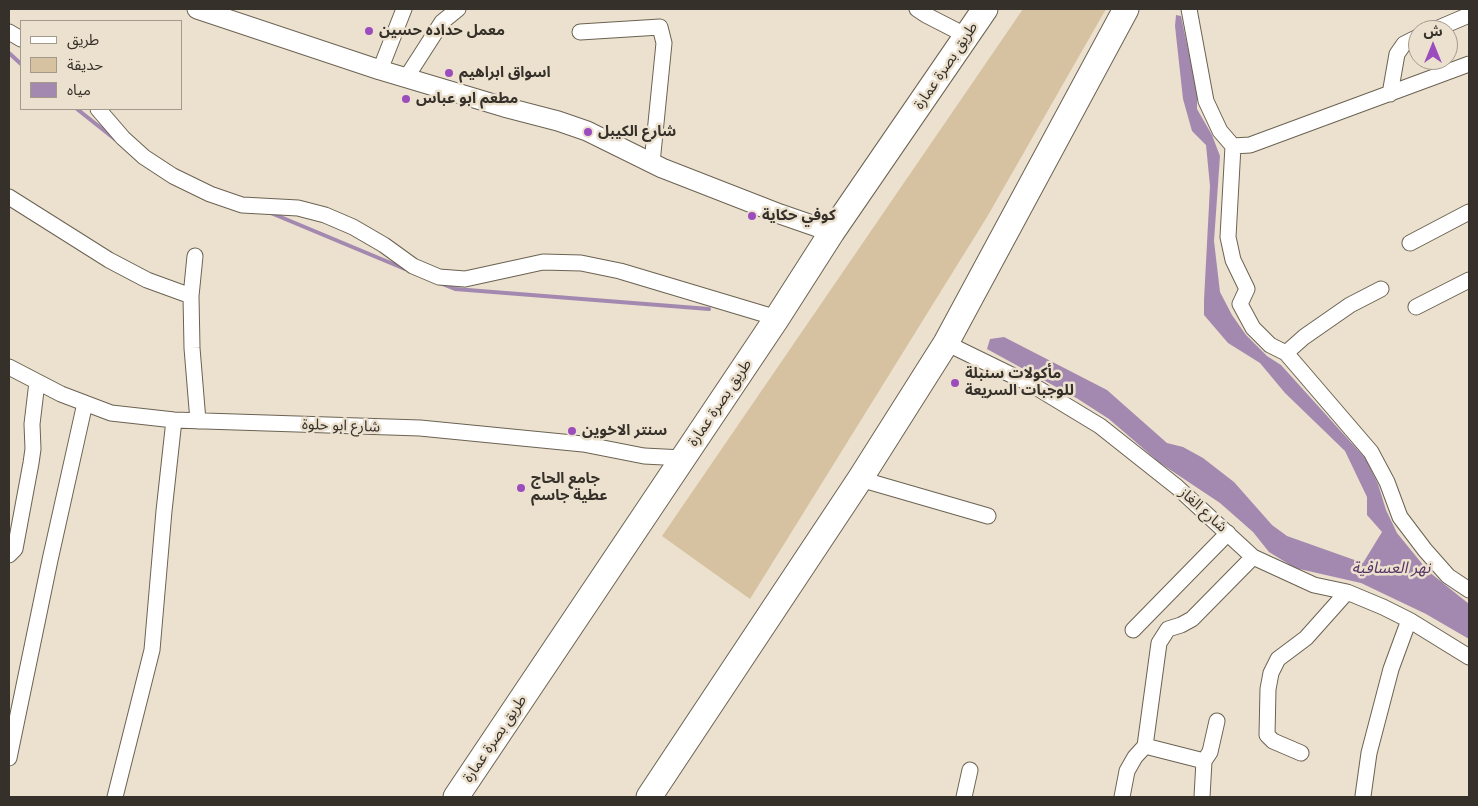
<!DOCTYPE html>
<html>
<head>
<meta charset="utf-8">
<style>
  body { margin:0 }
  #map { position:relative; width:1478px; height:806px; overflow:hidden; background:#ece1ce; font-family:"Noto Sans","Noto Sans Arabic",sans-serif }
  canvas { display:block }
  .frame { position:absolute; inset:0; border:10px solid #353029; pointer-events:none }
  .legend { position:absolute; left:20px; top:20px; width:162px; height:90px; box-sizing:border-box; background:#ece1ce; border:1px solid #a39a8c; margin:0; padding:6px 9px; list-style:none; font-size:15px; color:#353029 }
  .legend li { display:flex; align-items:center; gap:10px; height:25px }
  .legend b { width:25px; border:1px solid #a39a8c }
  .north { position:absolute; left:1408px; top:20px; width:50px; height:50px; box-sizing:border-box; background:#ece1ce; border:1px solid #a39a8c; border-radius:50%; rotate:0deg; font-size:14px; font-weight:700; line-height:20px; text-align:center; color:#353029 }
  .north::after { content:''; display:block; margin:auto; width:18px; height:22px; background:#9c4dbd; clip-path:polygon(50% 0,100% 100%,50% 72%,0 100%) }
</style>
</head>
<body>
<div id="map">
<canvas width="1478" height="806"></canvas>
<div class="frame"></div>
<ul class="legend">
<li><b style="height:6px;background:#fff"></b>طريق</li>
<li><b style="height:14px;background:#d6c2a1"></b>حديقة</li>
<li><b style="height:14px;background:#a389b0"></b>مياه</li>
</ul>
<div class="north">ش</div>
</div>
<script>
const g = document.querySelector('canvas').getContext('2d');
g.lineJoin = 'round';
function fill(path, color) { g.fillStyle = color; g.fill(path, 'evenodd'); }
const toPath = rows => new Path2D(rows.map(r => 'M' + r).join(''));
function trace(path, color, width, dash) { g.strokeStyle = color; g.lineWidth = width; g.lineCap = dash ? 'butt' : 'round'; g.setLineDash(dash || []); g.stroke(path); }
function write(font, color, halo, rows, align = 'center') {
  g.font = font + ' "Noto Sans","Noto Sans Arabic",sans-serif'; g.lineWidth = 5; g.setLineDash([]); g.textBaseline = 'middle'; g.strokeStyle = halo; g.fillStyle = color; for (const [text, x, y, turn = 0] of rows) {
    g.save(); g.translate(x, y); g.rotate((+turn || 0) * Math.PI / 180); g.textAlign = isNaN(turn) ? turn : align; if (halo) g.strokeText(text, 0, 0); g.fillText(text, 0, 0); g.restore();
  }
}
fill(toPath([
  [1023,9,1106,9,987,217,750,599,662,536]
]), '#d6c2a1');
fill(toPath([
  [1176,15,1181,16,1197,92,1197,109,1212,135,1220,156,1214,241,1220,292,1232,315,1246,335,1267,356,1281,365,1366,459,1378,484,1386,510,1397,533,1428,571,1469,604,1469,639,1426,614,1361,583,1295,568,1269,552,1253,532,1220,503,1160,463,1109,419,1078,399,987,349,990,339,1004,337,1107,390,1167,443,1183,447,1203,458,1234,482,1272,525,1287,536,1363,563,1382,532,1367,515,1367,497,1345,451,1285,393,1260,363,1228,343,1204,315,1204,300,1210,186,1206,145,1192,131,1183,99,1175,26]
]), '#a389b0');
trace(toPath([
  [9,53,21,64],
  [77,109,116,140],
  [271,213,405,269],
  [440,283,455,289,709,309]
]), '#a389b0', 4);
const minor = toPath([
  [917,9,926,15,967,36],
  [1189,9,1206,101,1220,131,1233,146,1228,237,1233,260,1247,289,1240,304,1253,328,1270,345,1286,353,1371,452,1387,482,1400,517,1425,550,1448,576,1469,590],
  [1434,30,1469,15],
  [9,32,21,39],
  [580,32,660,27,664,43,652,163],
  [380,70,404,9],
  [406,78,442,22,458,9],
  [1390,94,1397,54,1404,44,1418,37],
  [98,109,123,138,144,157,173,176,210,194,242,205,298,208,325,215,353,227,384,245,413,266,439,277,465,279,543,262,581,263,620,271,777,318],
  [1233,146,1250,145,1469,64],
  [9,197,109,260,147,280,191,296],
  [1410,243,1469,212],
  [195,256,191,296,192,348,198,421],
  [1416,307,1469,280],
  [946,343,1034,386,1100,426,1177,487,1253,557,1314,585,1347,592,1383,607,1409,620,1469,657],
  [1286,353,1304,337,1350,305,1381,289],
  [9,367,61,394,111,413,174,420,420,428,583,444,644,456,683,458],
  [860,479,988,516],
  [9,555,15,549,31,463,33,449,32,424,37,382],
  [1133,630,1228,533],
  [1145,746,1204,761],
  [1301,753,1273,741,1267,735,1268,689,1271,673,1278,659,1306,638,1347,592],
  [9,758,50,560,85,403],
  [1363,796,1369,753,1391,669,1409,620],
  [115,797,152,650,164,511,174,420],
  [964,797,970,770],
  [1122,797,1127,771,1135,757,1145,746,1159,643,1168,629,1181,625,1192,619,1253,557],
  [1202,797,1204,761,1210,752,1217,721]
]);
const tertiary = toPath([
  [197,9,380,70,504,107,558,121,587,131,662,168,780,214,832,232]
]);
const trunk = toPath([
  [456,797,777,318,832,232,985,9],
  [649,797,860,479,946,343,1126,9]
]);
trace(minor, '#6b6252', 17);
trace(tertiary, '#6b6252', 21);
trace(trunk, '#6b6252', 27);
trace(minor, '#fff', 15);
trace(tertiary, '#fff', 19);
trace(trunk, '#fff', 25);
for (const [x, y, r, color] of [
  [369,31,5,"#9c4dbd"],
  [449,73,5,"#9c4dbd"],
  [406,99,5,"#9c4dbd"],
  [588,132,5,"#9c4dbd"],
  [752,216,5,"#9c4dbd"],
  [955,383,5,"#9c4dbd"],
  [572,431,5,"#9c4dbd"],
  [521,488,5,"#9c4dbd"]
]) { const dot = new Path2D(); dot.arc(x, y, r, 0, 2 * Math.PI); g.fillStyle = color; g.fill(dot); trace(dot, '#ece1ce', 2); }
write('bold 15px', '#353029', '#ece1ce', [
  ["معمل حداده حسين",379,31],
  ["اسواق ابراهيم",459,73],
  ["مطعم ابو عباس",416,99],
  ["شارع الكيبل",598,132],
  ["كوفي حكاية",762,216],
  ["مأكولات سنبلة",965,374],
  ["للوجبات السريعة",965,391],
  ["سنتر الاخوين",582,431],
  ["جامع الحاج",531,479],
  ["عطية جاسم",531,496]
], 'left');
write('15px', '#353029', '#ece1ce', [
  ["طريق بصرة عمارة",946,66,-56],
  ["طريق بصرة عمارة",720,403,-56],
  ["شارع ابو حلوة",341,426,2],
  ["شارع الغاز",1203,510,42],
  ["طريق بصرة عمارة",495,739,-56]
]);
write('italic 16px', '#563266', '#ece1ce', [
  ["نهر العسافية",1391,568]
]);
</script>
</body>
</html>
